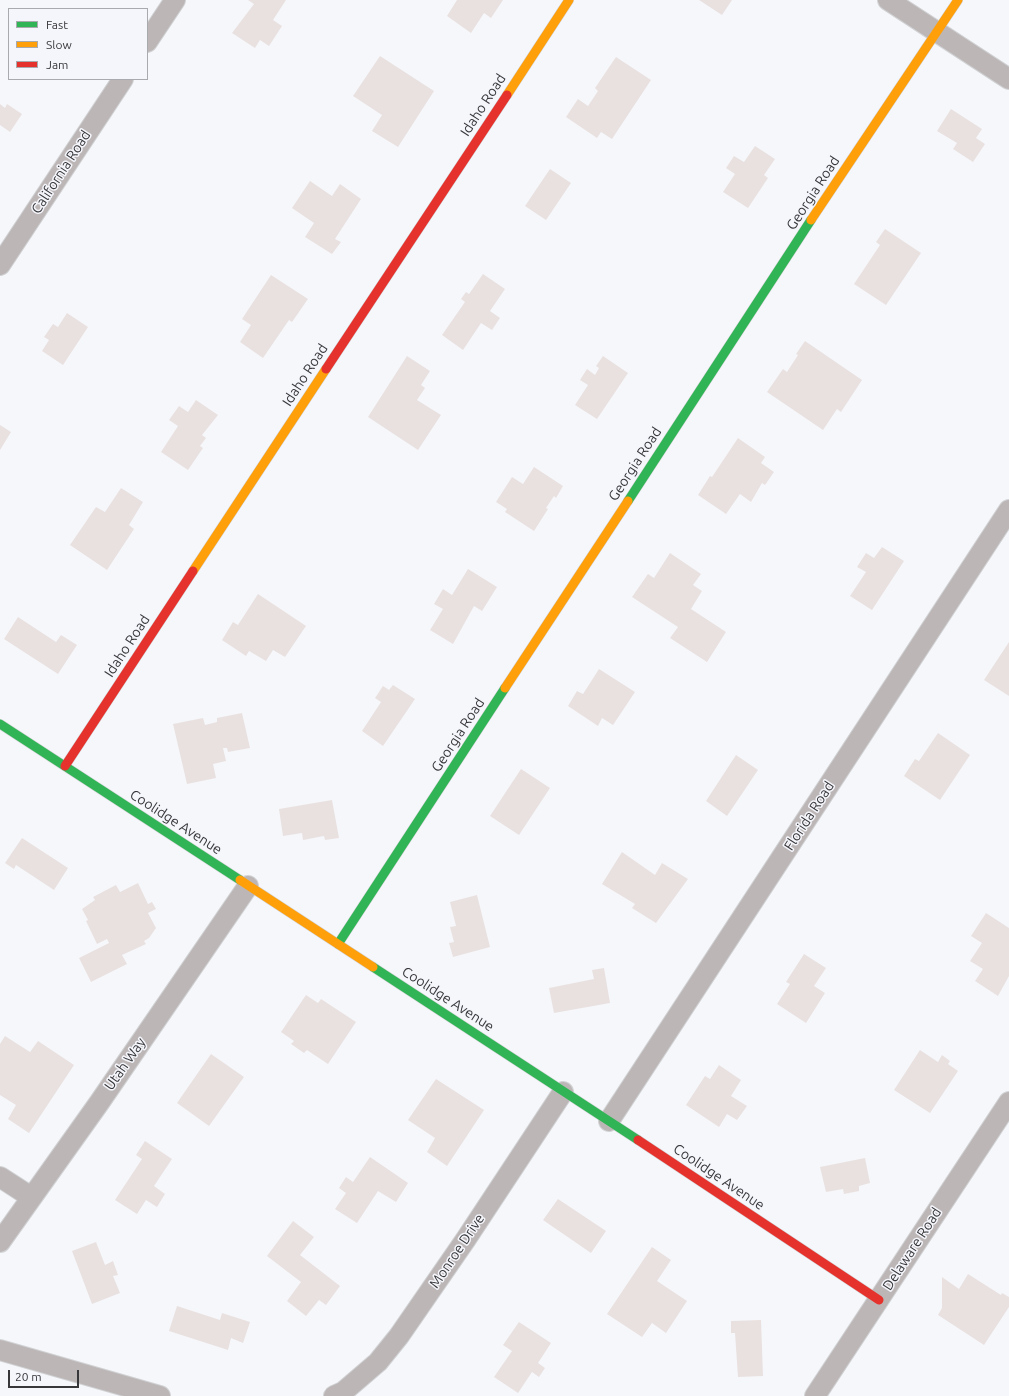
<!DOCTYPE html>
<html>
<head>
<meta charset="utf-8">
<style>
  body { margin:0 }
  #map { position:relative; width:1009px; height:1396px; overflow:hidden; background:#f6f7fb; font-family:Ubuntu,sans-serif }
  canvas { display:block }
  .legend { position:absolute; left:8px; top:8px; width:140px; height:72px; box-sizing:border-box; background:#f5f6fc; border:1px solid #a9aaae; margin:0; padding:5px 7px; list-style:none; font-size:12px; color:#38383a }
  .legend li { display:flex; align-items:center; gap:8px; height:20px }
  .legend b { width:20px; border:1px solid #a9aaae }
  .scale { position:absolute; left:8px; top:1370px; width:71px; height:18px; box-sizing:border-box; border:2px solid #38383a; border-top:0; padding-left:5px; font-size:12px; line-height:14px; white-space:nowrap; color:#38383a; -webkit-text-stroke:3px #f5f6fc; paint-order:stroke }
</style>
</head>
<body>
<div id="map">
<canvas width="1009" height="1396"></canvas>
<ul class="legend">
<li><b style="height:5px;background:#30b455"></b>Fast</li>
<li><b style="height:5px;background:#ff9f0a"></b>Slow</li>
<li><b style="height:5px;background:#e5322d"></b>Jam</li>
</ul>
<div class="scale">20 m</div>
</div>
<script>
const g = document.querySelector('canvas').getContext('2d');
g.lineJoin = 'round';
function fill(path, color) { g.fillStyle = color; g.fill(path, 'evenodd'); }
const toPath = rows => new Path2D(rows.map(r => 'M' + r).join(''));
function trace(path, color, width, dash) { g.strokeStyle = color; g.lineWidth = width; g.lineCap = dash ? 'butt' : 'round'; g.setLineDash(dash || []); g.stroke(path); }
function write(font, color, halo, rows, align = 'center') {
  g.font = font + ' Ubuntu,sans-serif'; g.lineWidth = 3; g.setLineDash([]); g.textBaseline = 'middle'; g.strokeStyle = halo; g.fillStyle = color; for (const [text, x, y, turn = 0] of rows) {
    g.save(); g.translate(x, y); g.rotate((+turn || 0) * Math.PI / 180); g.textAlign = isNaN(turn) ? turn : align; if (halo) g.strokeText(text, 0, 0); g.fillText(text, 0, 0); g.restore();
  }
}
fill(toPath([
  [248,0,286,0,273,20,282,26,269,46,260,40,255,48,232,33,254,4],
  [457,0,503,0,491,18,484,13,471,33,447,16],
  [699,0,732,0,722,15],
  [380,56,434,91,398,147,372,131,382,115,353,96],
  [616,57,651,80,612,139,601,132,597,138,566,117,578,99,588,106,598,91,595,88],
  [0,104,5,108,7,104,22,114,10,132,0,125],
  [951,109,982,129,976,138,985,144,973,162,953,149,957,143,937,131],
  [755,146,775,159,764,175,768,178,748,208,723,192,735,174,726,168,734,156,744,162],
  [550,169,571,183,546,220,525,206],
  [310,181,332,196,340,184,361,199,335,239,341,242,332,254,305,237,314,223,292,208],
  [885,229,921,253,886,305,854,284,880,245,876,242],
  [483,274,505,289,490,311,500,318,492,330,481,323,463,350,442,335,465,302,461,299,466,292,469,294],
  [271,275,308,299,292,322,289,320,263,358,240,342,251,325,242,319],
  [67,313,88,327,63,365,42,351,49,340,44,337,53,324,58,327],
  [805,341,862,380,841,412,837,409,823,430,767,392,783,369,787,372,798,355,796,354],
  [407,356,430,371,421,385,425,388,417,400,441,415,418,450,368,417],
  [603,356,628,373,597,419,575,405,588,385,580,380,587,369,595,375,599,368,596,366],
  [196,400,218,415,202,435,206,438,200,446,203,448,188,470,161,452,178,426,169,420,179,406,188,412],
  [0,425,11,432,0,450],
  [738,438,765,457,761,463,774,472,765,485,762,483,751,502,740,494,726,514,698,495,710,476,712,477],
  [534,467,563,486,556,498,554,496,546,508,548,509,534,531,505,512,507,509,496,502,512,477,523,484],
  [121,488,143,502,129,525,134,529,107,570,70,545,96,507,105,512],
  [882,547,904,561,872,610,850,596,866,572,857,567,866,553,874,558],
  [670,553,701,574,693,585,702,591,691,609,726,632,707,662,670,638,678,627,632,597,648,574,654,578],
  [468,569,497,587,482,611,474,606,453,644,430,630,443,609,434,604,443,589,452,595],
  [258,594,306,626,285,657,273,650,266,661,249,651,246,656,222,640,233,622,238,625],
  [18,617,56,642,61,635,77,645,58,674,4,639],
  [1009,642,1009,696,984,680],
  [599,669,635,692,613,725,602,718,598,726,568,706,577,691,583,694],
  [393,685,415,699,383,746,362,731,381,702,375,698,383,686,389,690],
  [242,713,250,748,228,752,227,748,223,748,226,761,213,764,216,778,187,784,173,724,203,718,205,725,217,722,217,718],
  [938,733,970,755,940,800,904,776,915,759,919,761],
  [736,755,758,770,727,816,706,801],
  [521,769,550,788,519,835,490,816],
  [332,800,339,838,325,840,324,836,303,840,302,833,283,836,279,809],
  [22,838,68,868,54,890,16,865,14,869,5,863],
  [622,852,655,875,662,863,688,879,656,923,632,908,635,904,602,884],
  [138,883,148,904,152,902,156,909,148,913,156,928,149,938,144,941,146,944,122,955,127,964,91,982,79,958,109,943,107,939,97,944,86,921,88,920,82,909,95,900,93,897,116,885,120,892],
  [477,895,490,947,453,957,449,943,454,942,450,927,456,926,450,902],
  [986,913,1009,928,1009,976,998,996,975,981,983,969,970,961,982,943,971,936],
  [804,954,826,968,814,986,825,993,806,1023,777,1004,790,984,786,982],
  [604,968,610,1003,554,1013,549,988,594,979,592,970],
  [306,995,318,1003,321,999,356,1022,328,1064,307,1050,304,1053,291,1044,294,1041,281,1032],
  [5,1036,30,1052,38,1041,74,1065,29,1133,8,1119,16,1105,0,1095,0,1044],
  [920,1050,938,1062,942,1055,950,1061,948,1064,958,1071,930,1113,894,1090],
  [211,1054,244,1077,209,1126,177,1103],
  [719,1065,741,1080,731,1096,747,1106,737,1120,727,1114,719,1127,686,1105,705,1076,710,1079],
  [436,1079,484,1110,447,1166,427,1152,435,1138,408,1120],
  [145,1141,172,1159,154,1186,165,1194,157,1207,146,1200,137,1214,115,1200,142,1159,136,1155],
  [370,1157,408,1183,396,1202,378,1191,357,1223,335,1209,346,1193,339,1188,346,1177,353,1182],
  [865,1158,870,1183,859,1186,859,1191,844,1194,843,1189,826,1192,820,1167],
  [558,1199,606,1231,591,1253,543,1220],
  [293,1221,314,1237,300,1255,340,1286,326,1305,319,1300,306,1316,287,1301,301,1282,267,1256],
  [96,1242,105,1265,113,1261,118,1275,113,1276,120,1293,92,1304,72,1251],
  [652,1247,671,1260,657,1281,687,1301,666,1333,652,1323,642,1337,607,1314],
  [968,1274,1001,1295,1002,1293,1009,1297,1009,1307,984,1345,938,1315,942,1308,942,1277,959,1289],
  [177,1306,220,1320,222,1313,250,1322,243,1343,231,1338,228,1350,169,1331],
  [761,1320,763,1376,738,1377,735,1333,731,1333,731,1321],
  [519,1322,551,1343,538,1363,545,1368,539,1377,532,1372,518,1393,494,1377,512,1351,503,1345]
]), '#e9e1e0');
const street = toPath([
  [888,0,1009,79],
  [147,42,175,0],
  [0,265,123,79],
  [609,1121,1009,510],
  [0,1177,31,1197],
  [0,1242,99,1103,248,886],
  [0,1350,160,1396],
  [334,1396,343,1392,378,1362,399,1336,466,1239,563,1092],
  [815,1396,1009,1102]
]);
const fast = toPath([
  [628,501,811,220],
  [0,724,240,880],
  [338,944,505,688],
  [373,967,638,1140]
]);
const slow = toPath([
  [507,95,569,0],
  [811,220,958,0],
  [193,571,326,369],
  [505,688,628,501],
  [240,880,373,967]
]);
const jam = toPath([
  [326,369,507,95],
  [65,766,193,571],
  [638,1140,879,1300]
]);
trace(street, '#d1d2d4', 22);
trace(fast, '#d1d2d4', 10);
trace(slow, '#d1d2d4', 10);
trace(jam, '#d1d2d4', 10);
trace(street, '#bcb6b6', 20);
trace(fast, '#30b455', 9);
trace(slow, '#ff9f0a', 9);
trace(jam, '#e5322d', 9);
write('14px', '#38383a', '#f5f6fc', [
  ["Idaho Road",483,105,-57],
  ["California Road",61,172,-57],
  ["Georgia Road",813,193,-57],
  ["Idaho Road",305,375,-57],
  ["Georgia Road",635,464,-57],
  ["Idaho Road",127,646,-57],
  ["Georgia Road",458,735,-57],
  ["Florida Road",809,816,-57],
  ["Coolidge Avenue",176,822,33],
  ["Coolidge Avenue",448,999,33],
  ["Utah Way",125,1064,-55],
  ["Coolidge Avenue",719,1177,34],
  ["Delaware Road",912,1249,-57],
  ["Monroe Drive",457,1251,-56]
]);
</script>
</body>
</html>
